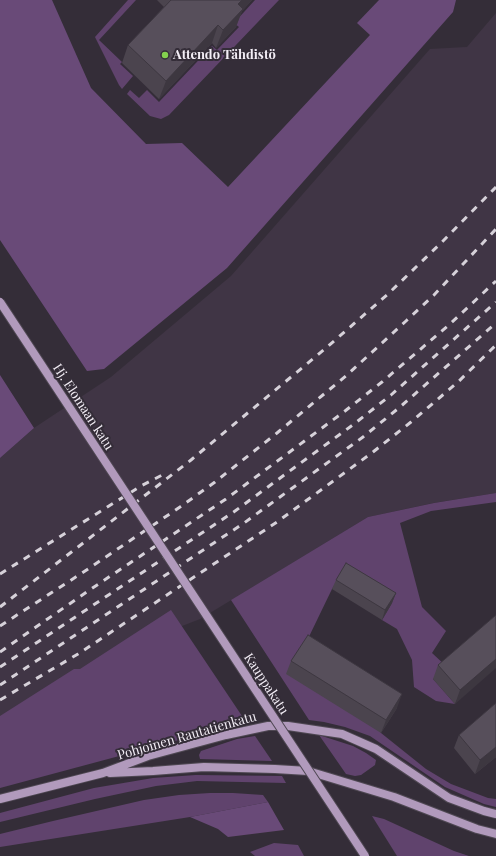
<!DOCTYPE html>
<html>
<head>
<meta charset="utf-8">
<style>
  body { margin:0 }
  canvas { display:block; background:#342d38 }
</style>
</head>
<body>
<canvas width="496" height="856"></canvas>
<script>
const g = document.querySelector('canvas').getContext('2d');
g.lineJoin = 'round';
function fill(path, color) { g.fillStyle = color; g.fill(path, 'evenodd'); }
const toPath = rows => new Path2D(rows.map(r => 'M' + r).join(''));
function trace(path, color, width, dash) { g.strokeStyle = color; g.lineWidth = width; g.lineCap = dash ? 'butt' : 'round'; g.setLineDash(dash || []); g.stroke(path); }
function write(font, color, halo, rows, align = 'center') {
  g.font = font + ' "Playfair Display",serif'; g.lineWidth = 4; g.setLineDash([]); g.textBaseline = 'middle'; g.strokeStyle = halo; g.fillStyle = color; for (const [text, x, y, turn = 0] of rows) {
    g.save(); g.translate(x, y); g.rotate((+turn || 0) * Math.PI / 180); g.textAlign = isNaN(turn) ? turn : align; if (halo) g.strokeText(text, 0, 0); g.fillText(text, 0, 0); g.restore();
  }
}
fill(toPath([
  [496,13,496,493,433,503,368,517,200,619,182,626,0,734,0,458,34,428,111,377,231,276,430,49,467,47]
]), '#403545');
fill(toPath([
  [128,0,136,0,99,40,122,62,120,64,133,76,122,89,119,85,95,37],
  [255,0,279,0,169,115,161,119,150,116,127,94,130,90,139,98,147,90,159,102,212,46,217,50,239,27,234,23],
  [496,493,496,502,431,511,400,523,422,607,446,631,432,653,447,667,433,679,455,704,436,701,414,687,412,660,397,629,382,620,392,603,342,573,332,589,303,649,381,733,426,769,451,784,488,798,496,799,496,807,484,804,445,787,370,736,345,727,324,722,309,720,231,600,368,517,434,503],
  [171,610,246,722,0,788,0,716,74,669,80,669],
  [319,735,353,746,366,753,376,760,375,765,361,775,355,776,346,774],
  [255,736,272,761,200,759,199,755,201,751,237,739],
  [196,775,282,776,286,783,197,781,156,786,95,799,0,822,0,813,94,788,153,778],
  [210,793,233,793,263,795,268,802,190,817,0,847,0,834,53,821,144,800,179,795],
  [372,816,384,819,454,851,469,856,397,856],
  [274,843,298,845,304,856,255,856,250,852]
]), '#60436d');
fill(toPath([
  [0,0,52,0,91,88,146,144,182,143,228,187,370,35,357,23,379,0,456,0,453,12,227,268,104,369,87,371,0,240],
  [0,375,34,428,0,458],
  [268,802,284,830,228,837,218,829,190,817]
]), '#694a78');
const secondary = toPath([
  [110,773,153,771,204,767,275,769,308,771,394,797,477,829,496,834],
  [0,799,103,773,148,756,226,735,268,726,288,726,342,734,376,749,449,798,484,811,496,814]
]);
trace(secondary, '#4f4853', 10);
trace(secondary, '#b19abc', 8);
trace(toPath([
  [0,574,141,486,166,473],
  [0,607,191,460,326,348,388,294,442,242,496,187],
  [0,626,82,573,180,507,215,482,277,433,347,375,406,321,434,295,496,229],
  [0,652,88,591,226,499,345,411,382,382,450,324,496,281],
  [0,667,235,511,354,424,391,395,496,302],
  [0,685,244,523,363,437,400,407,496,323],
  [0,700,78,654,277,522,373,452,411,422,458,382,496,345]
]), '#d6d1d9', 3, [7, 7]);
const secondaryBridge = toPath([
  [0,302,365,856]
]);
trace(secondaryBridge, '#4f4853', 10, []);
trace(secondaryBridge, '#b19abc', 8);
fill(toPath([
  [157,0,252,0,242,11,236,27,216,48,212,43,159,99,122,63,128,45,164,7],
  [336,580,396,593,392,603,382,620,332,589],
  [496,615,455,704,433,679,438,665],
  [291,661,397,708,381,733,286,674],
  [496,703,496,757,475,774,454,748,459,735]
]), '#4b444e');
fill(toPath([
  [242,0,252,0,242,11,236,27,216,48,223,30,238,4],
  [218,25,212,43,159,99,166,81],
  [396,593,392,603,382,620,385,610],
  [496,659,496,668,455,704,460,690],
  [402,694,397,708,381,733,386,720],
  [496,747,496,757,475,774,480,760]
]), '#3d3740');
const building = toPath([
  [171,0,242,0,238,4,243,9,223,30,218,25,166,81,128,45,171,0],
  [346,563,396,593,385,610,336,580,346,563],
  [496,615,496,659,460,690,438,665,496,615],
  [308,635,402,694,386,720,291,661,308,635],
  [496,703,496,747,480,760,459,735,496,703]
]);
fill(building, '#574f5b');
trace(building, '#3d3740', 1);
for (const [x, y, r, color] of [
  [165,55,4,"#83d04e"]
]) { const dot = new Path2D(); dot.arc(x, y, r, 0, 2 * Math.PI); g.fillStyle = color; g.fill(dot); trace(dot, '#342d38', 1.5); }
write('bold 13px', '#f3eef6', '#342d38', [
  ["Attendo Tähdistö",173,55]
], 'left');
write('13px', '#f3eef6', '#342d38', [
  ["Hj. Elomaan katu",83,407,57],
  ["Kauppakatu",266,684,57],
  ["Pohjoinen Rautatienkatu",187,736,-16]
]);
</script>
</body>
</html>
